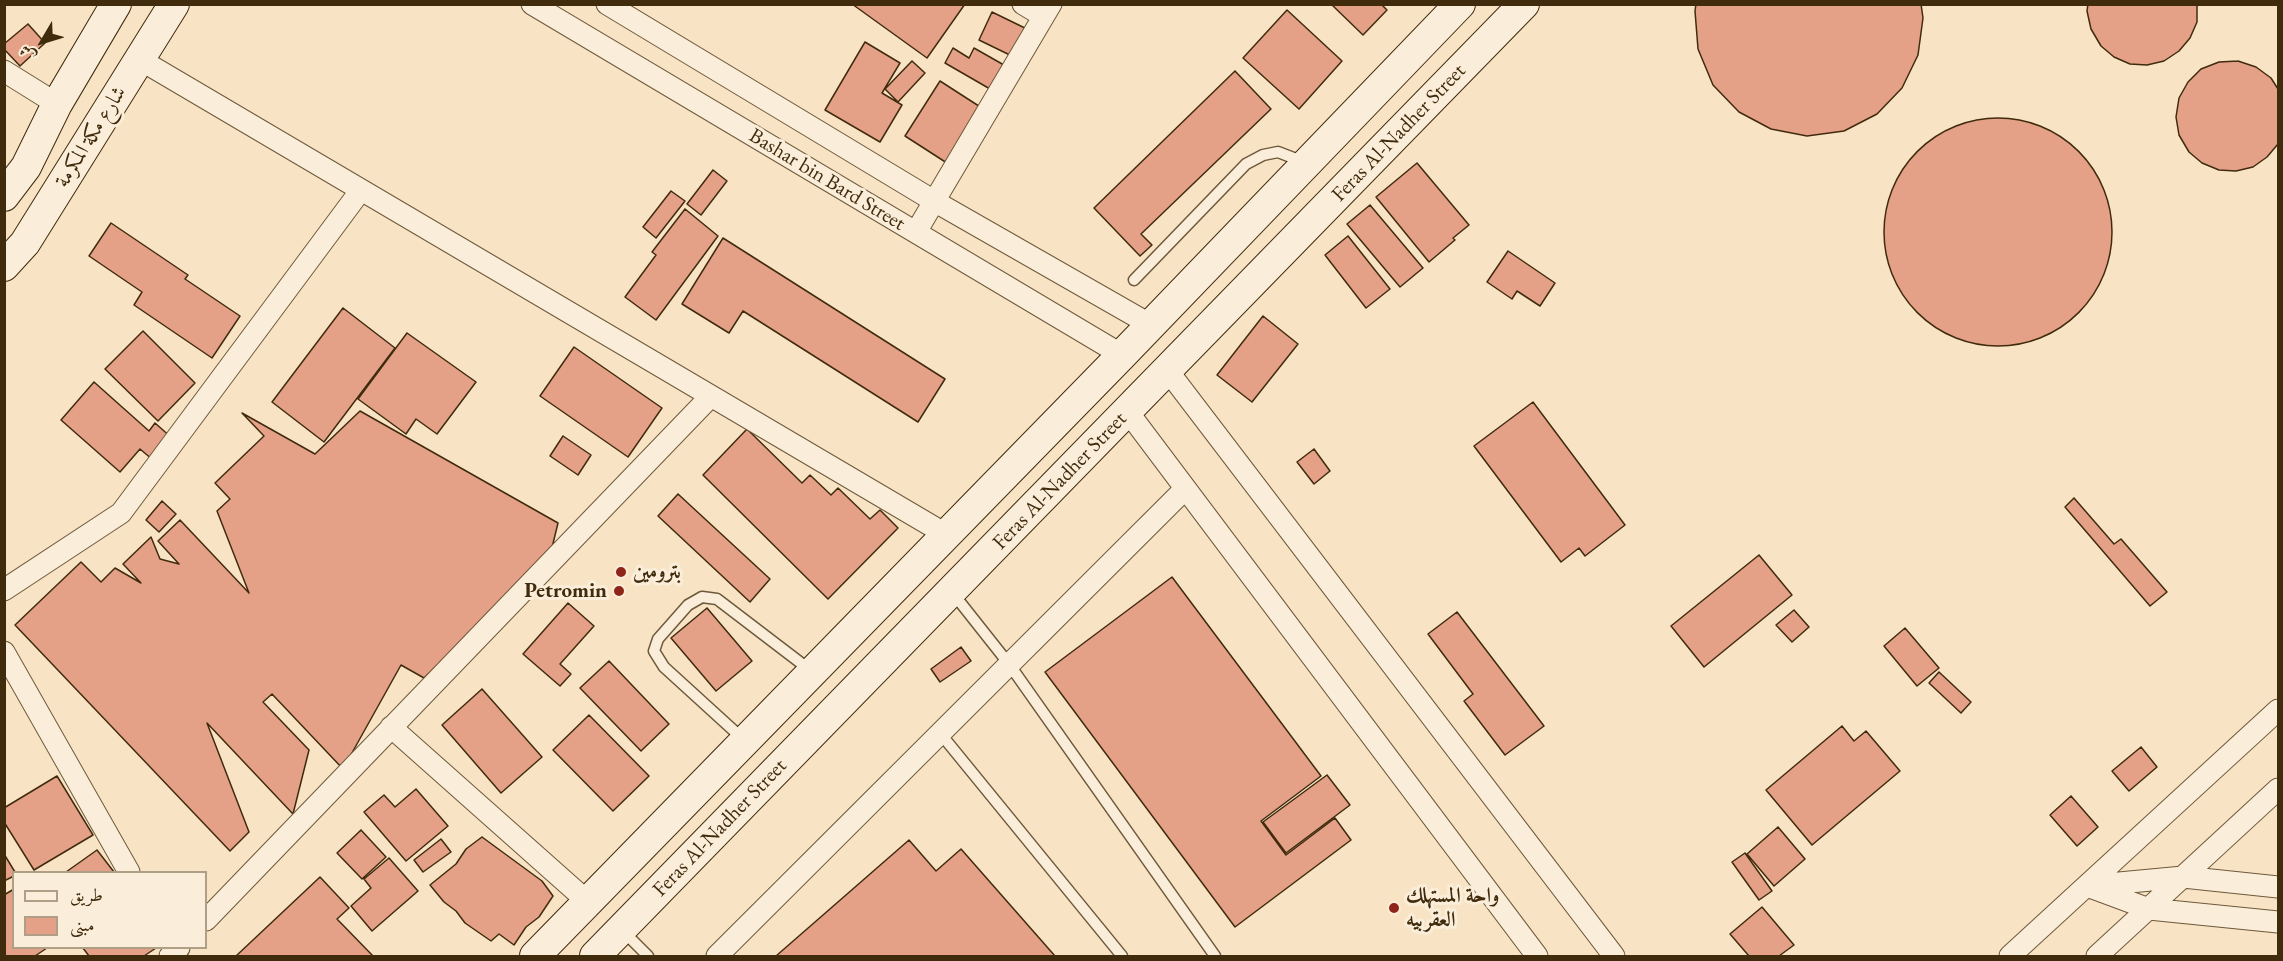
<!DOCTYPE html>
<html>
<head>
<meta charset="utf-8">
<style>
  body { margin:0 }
  #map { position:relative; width:2283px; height:961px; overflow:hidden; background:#f8e4c4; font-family:"EB Garamond",Amiri,serif }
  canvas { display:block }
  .frame { position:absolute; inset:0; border:6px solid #402b0d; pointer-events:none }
  .legend { position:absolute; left:12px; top:871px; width:195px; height:78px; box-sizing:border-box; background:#faedd9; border:2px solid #b09f87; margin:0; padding:8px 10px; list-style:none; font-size:18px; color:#402b0d }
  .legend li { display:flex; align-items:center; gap:12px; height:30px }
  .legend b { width:30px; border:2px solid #b09f87 }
  .north { position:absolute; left:12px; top:12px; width:60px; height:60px; -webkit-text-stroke:4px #faedd9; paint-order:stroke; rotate:232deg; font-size:16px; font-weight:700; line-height:24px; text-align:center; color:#402b0d }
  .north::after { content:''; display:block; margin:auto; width:21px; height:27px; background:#402b0d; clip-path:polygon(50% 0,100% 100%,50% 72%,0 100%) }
</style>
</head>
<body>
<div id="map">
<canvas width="2283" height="961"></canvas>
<div class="frame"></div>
<ul class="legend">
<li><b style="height:8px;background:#faedd9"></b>طريق</li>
<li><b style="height:16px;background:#e4a188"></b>مبنى</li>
</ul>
<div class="north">ش</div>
</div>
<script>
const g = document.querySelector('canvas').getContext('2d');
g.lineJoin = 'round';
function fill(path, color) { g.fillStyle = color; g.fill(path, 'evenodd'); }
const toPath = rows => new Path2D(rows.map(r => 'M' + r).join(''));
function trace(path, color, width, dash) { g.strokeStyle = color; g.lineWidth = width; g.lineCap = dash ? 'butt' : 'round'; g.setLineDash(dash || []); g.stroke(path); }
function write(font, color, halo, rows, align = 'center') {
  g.font = font + ' "EB Garamond",Amiri,serif'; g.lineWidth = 6; g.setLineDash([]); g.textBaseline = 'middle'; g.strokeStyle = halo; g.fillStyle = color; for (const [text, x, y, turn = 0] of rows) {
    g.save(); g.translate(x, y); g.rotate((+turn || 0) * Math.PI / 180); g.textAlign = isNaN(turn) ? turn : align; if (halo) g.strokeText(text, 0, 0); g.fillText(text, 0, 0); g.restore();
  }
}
const building = toPath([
  [852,4,965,4,927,58,852,4],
  [1331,4,1381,4,1387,10,1363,35,1331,4],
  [1696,4,1921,4,1923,18,1918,55,1902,88,1877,114,1844,131,1807,136,1771,129,1739,112,1713,85,1698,49,1695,11,1696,4],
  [2088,4,2197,4,2197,22,2190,38,2179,51,2164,61,2147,65,2130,64,2114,57,2101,46,2091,29,2087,11,2088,4],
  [1287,10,1342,61,1299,109,1243,58,1287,10],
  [992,12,1029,30,1016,58,979,40,992,12],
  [28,24,45,43,20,66,4,49,4,44,28,24],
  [865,42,900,63,882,93,902,105,880,142,825,110,865,42],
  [953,48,969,58,974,48,1011,69,997,93,945,63,953,48],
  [912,61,925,73,898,102,885,89,912,61],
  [2238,61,2256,67,2271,78,2278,89,2278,144,2267,157,2253,167,2236,171,2219,170,2202,163,2189,152,2179,135,2176,117,2179,98,2188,82,2201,69,2219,62,2238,61],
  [1235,71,1271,109,1141,234,1152,245,1140,256,1094,208,1235,71],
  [940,81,985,110,950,165,905,136,940,81],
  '1884 232a114 114 0 1 1 228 0a114 114 0 1 1-228 0Z',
  [1417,163,1469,225,1453,238,1455,240,1429,262,1376,197,1417,163],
  [713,170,727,181,701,215,687,204,713,170],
  [671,191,685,201,656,238,643,227,671,191],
  [1370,205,1423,268,1400,287,1347,224,1370,205],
  [685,209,718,236,656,320,625,297,656,255,652,252,685,209],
  [111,223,188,275,185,279,240,316,212,358,134,305,142,292,89,256,111,223],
  [1348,236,1390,289,1366,308,1325,255,1348,236],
  [723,238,945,379,918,422,743,311,729,333,682,304,723,238],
  [1508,251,1555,283,1540,306,1517,291,1512,299,1487,282,1508,251],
  [343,308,395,348,324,442,272,402,343,308],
  [1263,316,1298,344,1252,402,1217,375,1263,316],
  [143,331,195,383,158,421,105,369,143,331],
  [407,333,476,382,437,434,416,419,406,434,358,399,407,333],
  [574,347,662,408,628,457,540,396,574,347],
  [94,382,149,431,155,423,172,438,153,460,140,449,120,472,61,420,94,382],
  [1533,402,1625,525,1585,556,1579,548,1561,562,1474,446,1533,402],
  [360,411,558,523,549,560,424,678,401,665,343,769,272,694,263,702,309,750,293,814,207,723,249,832,230,851,15,625,81,562,101,582,115,568,141,583,123,564,151,537,160,559,179,564,158,541,180,520,249,593,217,511,230,499,215,483,264,436,242,413,315,454,360,411],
  [747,429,802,483,810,475,831,495,838,488,870,519,880,510,898,528,828,599,703,475,747,429],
  [563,436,591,455,578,475,550,456,563,436],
  [1314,449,1330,471,1314,484,1297,462,1314,449],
  [678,494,770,579,750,602,658,516,678,494],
  [2074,498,2114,544,2121,539,2167,592,2150,606,2065,507,2074,498],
  [162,501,176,514,159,532,146,520,162,501],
  [1759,555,1792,595,1704,667,1671,626,1759,555],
  [1172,577,1321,776,1261,821,1286,855,1335,818,1351,840,1235,927,1045,672,1172,577],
  [568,603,594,626,560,664,571,674,560,686,523,654,568,603],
  [707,608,752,661,716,691,671,638,707,608],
  [1794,610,1809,627,1792,642,1776,625,1794,610],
  [1457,612,1544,726,1505,755,1464,701,1473,694,1428,634,1457,612],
  [1905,628,1939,668,1917,686,1884,646,1905,628],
  [961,647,971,661,940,682,931,669,961,647],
  [609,661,669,724,641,751,580,688,609,661],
  [1939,672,1971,702,1961,713,1929,683,1939,672],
  [482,689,542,757,501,793,442,725,482,689],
  [589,715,649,776,613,811,553,750,589,715],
  [1842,726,1854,741,1866,731,1900,771,1812,845,1766,790,1842,726],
  [2141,747,2157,767,2129,791,2112,771,2141,747],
  [1327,775,1350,805,1286,853,1263,822,1327,775],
  [57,776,93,835,34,870,4,822,4,808,57,776],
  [416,789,448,826,406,861,364,812,384,795,395,807,416,789],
  [2071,796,2098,827,2077,846,2050,815,2071,796],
  [1778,827,1805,859,1774,886,1747,854,1778,827],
  [361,830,386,857,362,879,337,853,361,830],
  [482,837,542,881,553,896,539,917,526,927,514,945,499,934,491,941,465,923,456,911,444,902,430,885,456,864,466,849,482,837],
  [441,839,451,852,423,872,414,860,441,839],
  [909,840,936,871,961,849,1055,956,776,956,909,840],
  [97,850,114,872,66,872,97,850],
  [1745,853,1772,891,1759,900,1732,862,1745,853],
  [4,854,15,872,14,876,4,881,4,854],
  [389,858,418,891,372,931,351,906,371,888,364,879,389,858],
  [320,877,349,908,337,919,373,956,236,956,320,877],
  [14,889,14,948,47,948,35,956,4,956,4,895,14,889],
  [1762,907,1794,945,1779,956,1749,956,1730,934,1762,907],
  [83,948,156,948,144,956,89,956,83,948]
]);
fill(building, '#e4a188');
trace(building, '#402b0d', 1.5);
const lane = toPath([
  [1134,280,1246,164,1263,155,1278,152,1304,162],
  [952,592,1009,664,1215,956],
  [940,733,1122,956],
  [743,739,664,667,654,651,658,639,688,605,702,597,717,599,810,670],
  [623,931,648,956]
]);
const street = toPath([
  [532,4,1122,355],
  [607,4,934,201,1151,325],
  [1023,4,1043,16],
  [139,59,947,535],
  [4,71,57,104],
  [916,232,1051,4],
  [1168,371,1614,956],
  [1128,412,1537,956],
  [4,590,121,513,361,190],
  [4,652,129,872],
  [391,727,588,902],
  [2278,887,2183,877,2087,886,2149,909,2278,922],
  [206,920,711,396],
  [170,956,179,948],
  [717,956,1185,489],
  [2010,956,2278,710],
  [2097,956,2278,789]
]);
const secondary = toPath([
  [4,196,26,167,57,104,116,4],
  [4,266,25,243,174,4],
  [535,956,1122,355,1460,4],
  [595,956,1524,4]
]);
trace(lane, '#6e593b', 13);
trace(street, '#6e593b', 23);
trace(secondary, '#402b0d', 32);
trace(lane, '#faedd9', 10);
trace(street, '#faedd9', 21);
trace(secondary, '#faedd9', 30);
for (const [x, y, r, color] of [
  [621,572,6,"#8f2418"],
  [619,591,6,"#8f2418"],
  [1394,908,6,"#8f2418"]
]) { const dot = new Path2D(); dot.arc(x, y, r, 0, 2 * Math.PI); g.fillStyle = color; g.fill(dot); trace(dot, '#faedd9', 2); }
write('21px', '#402b0d', '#faedd9', [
  ["Feras Al-Nadher Street",1399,133,-46],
  ["شارع مكة المكرمة",91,137,-58],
  ["Bashar bin Bard Street",827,180,31],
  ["Feras Al-Nadher Street",1060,481,-46],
  ["Feras Al-Nadher Street",720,828,-46]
]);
write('bold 21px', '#402b0d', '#faedd9', [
  ["بترومين",633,572],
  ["Petromin",607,591,"right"],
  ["واحة المستهلك",1406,896],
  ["العقربيه",1406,920]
], 'left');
</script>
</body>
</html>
